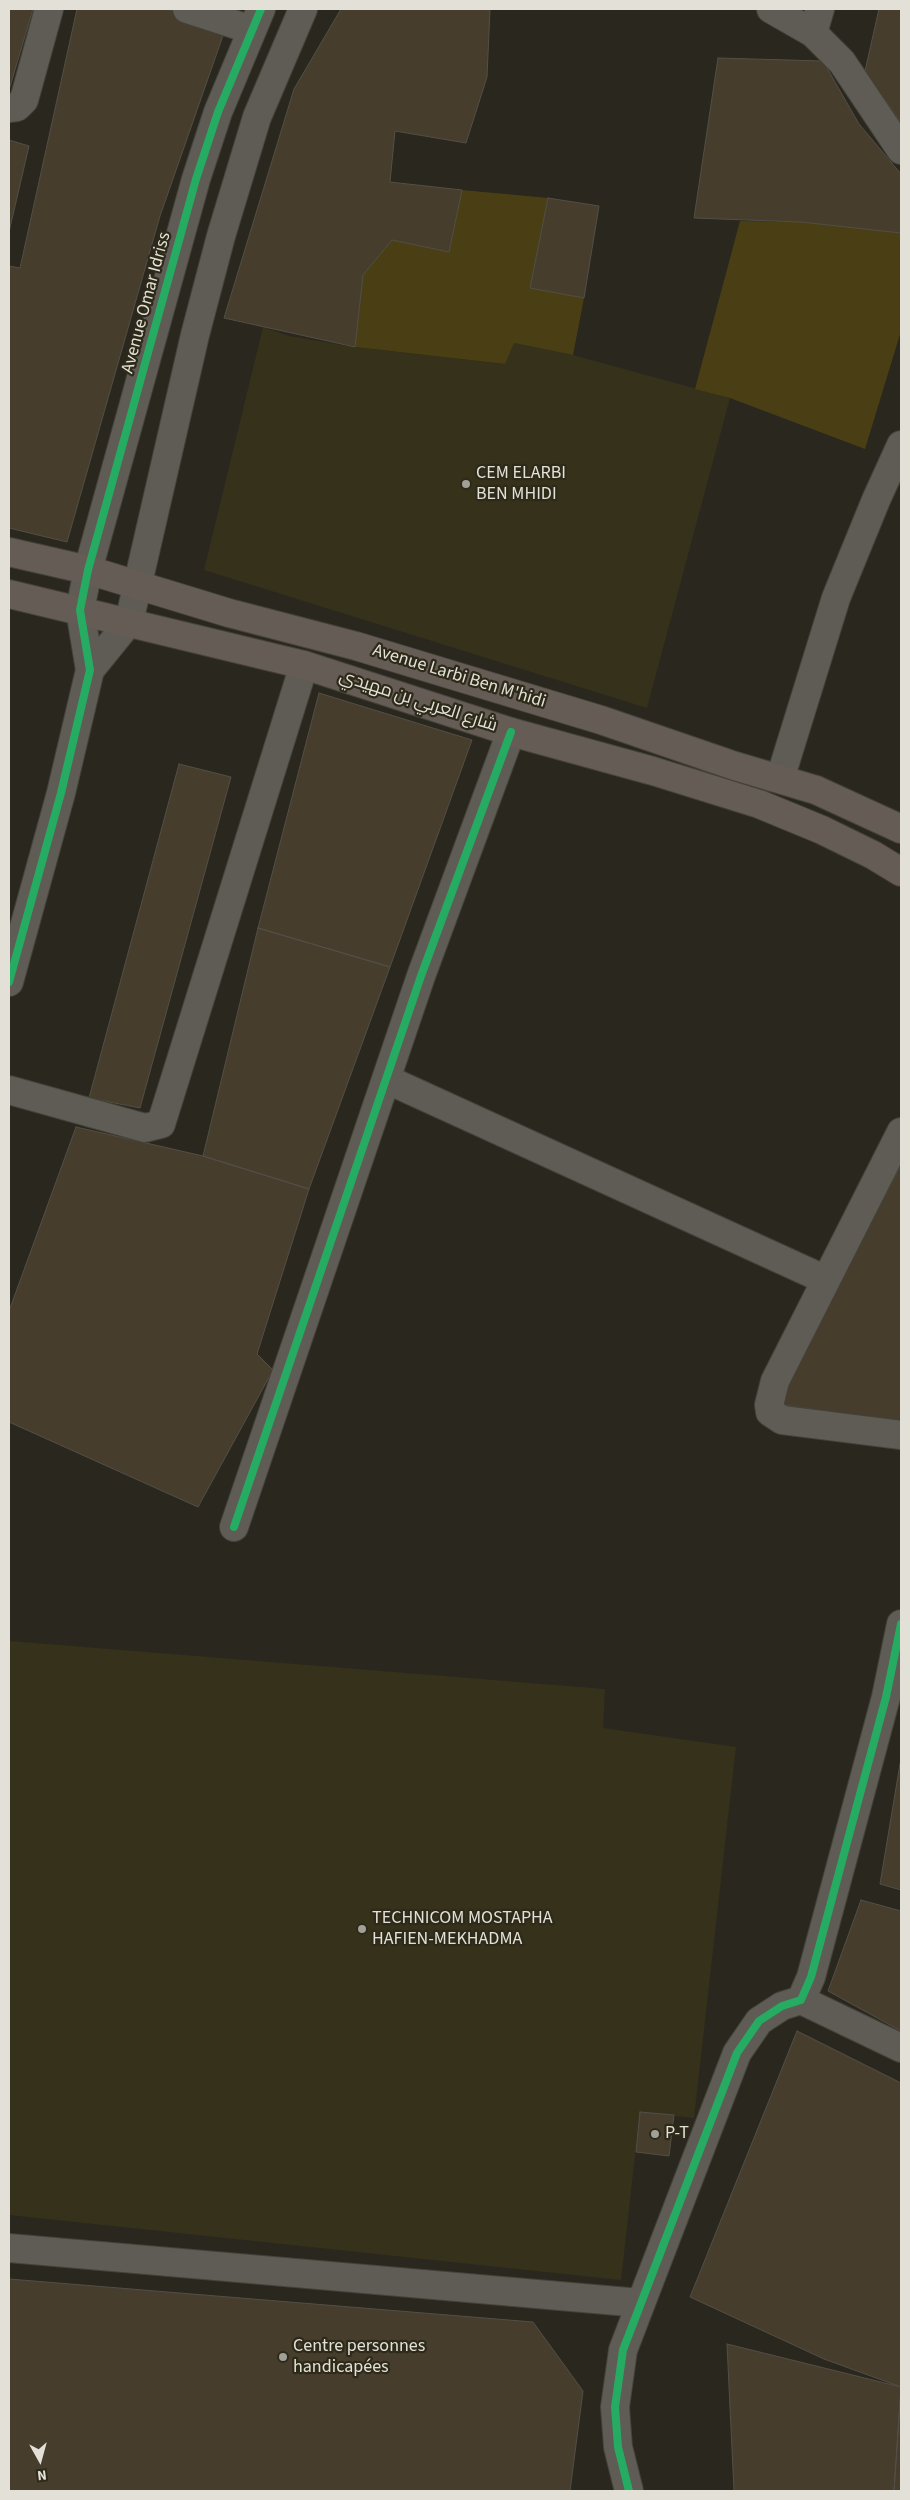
<!DOCTYPE html>
<html>
<head>
<meta charset="utf-8">
<style>
  body { margin:0 }
  #map { position:relative; width:910px; height:2500px; overflow:hidden; background:#2a271e; font-family:"Source Sans 3",sans-serif }
  canvas { display:block }
  .frame { position:absolute; inset:0; border:10px solid #e3e1d7; pointer-events:none }
  .north { position:absolute; left:15px; top:2435px; width:50px; height:50px; -webkit-text-stroke:4px #2e2a1a; paint-order:stroke; rotate:173deg; font-size:14px; font-weight:700; line-height:20px; text-align:center; color:#e3e1d7 }
  .north::after { content:''; display:block; margin:auto; width:18px; height:22px; background:#e3e1d7; clip-path:polygon(50% 0,100% 100%,50% 72%,0 100%) }
</style>
</head>
<body>
<div id="map">
<canvas width="910" height="2500"></canvas>
<div class="frame"></div>
<div class="north">N</div>
</div>
<script>
const g = document.querySelector('canvas').getContext('2d');
g.lineJoin = 'round';
function fill(path, color) { g.fillStyle = color; g.fill(path, 'evenodd'); }
const toPath = rows => new Path2D(rows.map(r => 'M' + r).join(''));
function trace(path, color, width, dash) { g.strokeStyle = color; g.lineWidth = width; g.lineCap = dash ? 'butt' : 'round'; g.setLineDash(dash || []); g.stroke(path); }
function write(font, color, halo, rows, align = 'center') {
  g.font = font + ' "Source Sans 3",Cairo,sans-serif'; g.lineWidth = 4.5; g.setLineDash([]); g.textBaseline = 'middle'; g.strokeStyle = halo; g.fillStyle = color; for (const [text, x, y, turn = 0] of rows) {
    g.save(); g.translate(x, y); g.rotate((+turn || 0) * Math.PI / 180); g.textAlign = isNaN(turn) ? turn : align; if (halo) g.strokeText(text, 0, 0); g.fillText(text, 0, 0); g.restore();
  }
}
fill(toPath([
  [263,327,289,336,354,347,504,364,514,343,573,355,730,398,647,708,204,570],
  [10,1641,605,1689,603,1728,736,1747,694,2118,640,2112,621,2280,9,2215]
]), '#36311b');
fill(toPath([
  [462,190,548,198,530,288,584,298,573,355,514,343,505,364,355,347,363,275,392,240,449,252],
  [740,221,801,222,901,233,901,331,865,449,730,398,695,389]
]), '#4a3f14');
const building = toPath([
  [9,9,33,9,9,90,9,9],
  [77,9,167,9,226,27,160,216,67,542,9,528,9,266,20,268,77,9],
  [341,9,490,9,487,77,466,143,395,131,390,182,462,190,449,252,392,240,363,275,355,347,224,318,294,89,341,9],
  [879,9,901,9,901,123,865,71,879,9],
  [718,58,823,61,859,124,901,174,901,233,801,222,694,218,718,58],
  [9,140,29,146,9,232,9,140],
  [548,198,599,206,584,298,530,288,548,198],
  [319,693,472,740,390,967,258,928,319,693],
  [179,764,231,777,140,1108,89,1098,179,764],
  [258,928,390,967,309,1189,203,1156,258,928],
  [76,1127,203,1156,309,1189,257,1354,273,1370,198,1507,9,1422,9,1311,76,1127],
  [901,1165,901,1422,776,1404,901,1165],
  [900,1764,901,1764,901,1890,880,1884,900,1764],
  [861,1900,901,1911,901,2031,828,1991,861,1900],
  [797,2031,901,2083,901,2491,894,2491,901,2387,824,2359,690,2297,797,2031],
  [640,2112,674,2115,669,2156,636,2152,640,2112],
  [9,2279,533,2322,583,2391,570,2491,9,2491,9,2279],
  [727,2344,901,2387,894,2491,734,2491,727,2344]
]);
fill(building, '#463d2d');
trace(building, '#534f47', 1);
const minor = toPath([
  [187,9,252,30],
  [771,9,813,33,842,62,901,150],
  [813,33,820,9],
  [9,108,17,107,24,100,49,9],
  [90,670,129,622,195,335,221,236,257,117,303,9],
  [780,779,836,598,876,500,901,445],
  [9,982,61,793,90,670,80,610,88,570,196,179,218,112,261,9],
  [386,1079,826,1280],
  [9,1090,145,1128,161,1124,304,665],
  [901,1132,775,1381,769,1405,770,1412,782,1420,901,1435],
  [234,1527,421,976,511,732],
  [801,2000,901,2048],
  [9,2248,640,2303],
  [629,2491,618,2447,615,2407,623,2350,737,2053,759,2021,782,2006,801,2000,811,1977,886,1697,901,1624]
]);
const major = toPath([
  [9,552,88,570,229,613,356,646,601,720,735,766,816,790,901,829],
  [9,594,304,665,511,732,653,771,759,804,822,830,873,855,901,872]
]);
trace(minor, '#44423a', 30);
trace(major, '#44423a', 30);
trace(minor, '#5e5c55', 28);
trace(major, '#645c55', 28);
trace(toPath([
  [9,982,61,793,90,670,80,610,88,570,196,179,218,112,261,9],
  [234,1527,421,976,511,732],
  [629,2491,618,2447,615,2407,623,2350,737,2053,759,2021,782,2006,801,2000,811,1977,886,1697,901,1624]
]), '#26ab63', 8);
for (const [x, y, r, color] of [
  [466,484,5,"#a2a096"],
  [362,1929,5,"#a2a096"],
  [655,2134,5,"#a2a096"],
  [283,2357,5,"#a2a096"]
]) { const dot = new Path2D(); dot.arc(x, y, r, 0, 2 * Math.PI); g.fillStyle = color; g.fill(dot); trace(dot, '#2e2a1a', 2); }
write('18px', '#e3e1d7', '#2e2a1a', [
  ["Avenue Omar Idriss",147,303,-75],
  ["Avenue Larbi Ben M'hidi",459,677,17],
  ["شارع العربي بن مهيدي",418,702,18]
]);
write('18px', '#e3e1d7', '#2e2a1a', [
  ["CEM ELARBI",476,474],
  ["BEN MHIDI",476,495],
  ["TECHNICOM MOSTAPHA",372,1919],
  ["HAFIEN-MEKHADMA",372,1940],
  ["P-T",665,2134],
  ["Centre personnes",293,2347],
  ["handicapées",293,2368]
], 'left');
</script>
</body>
</html>
